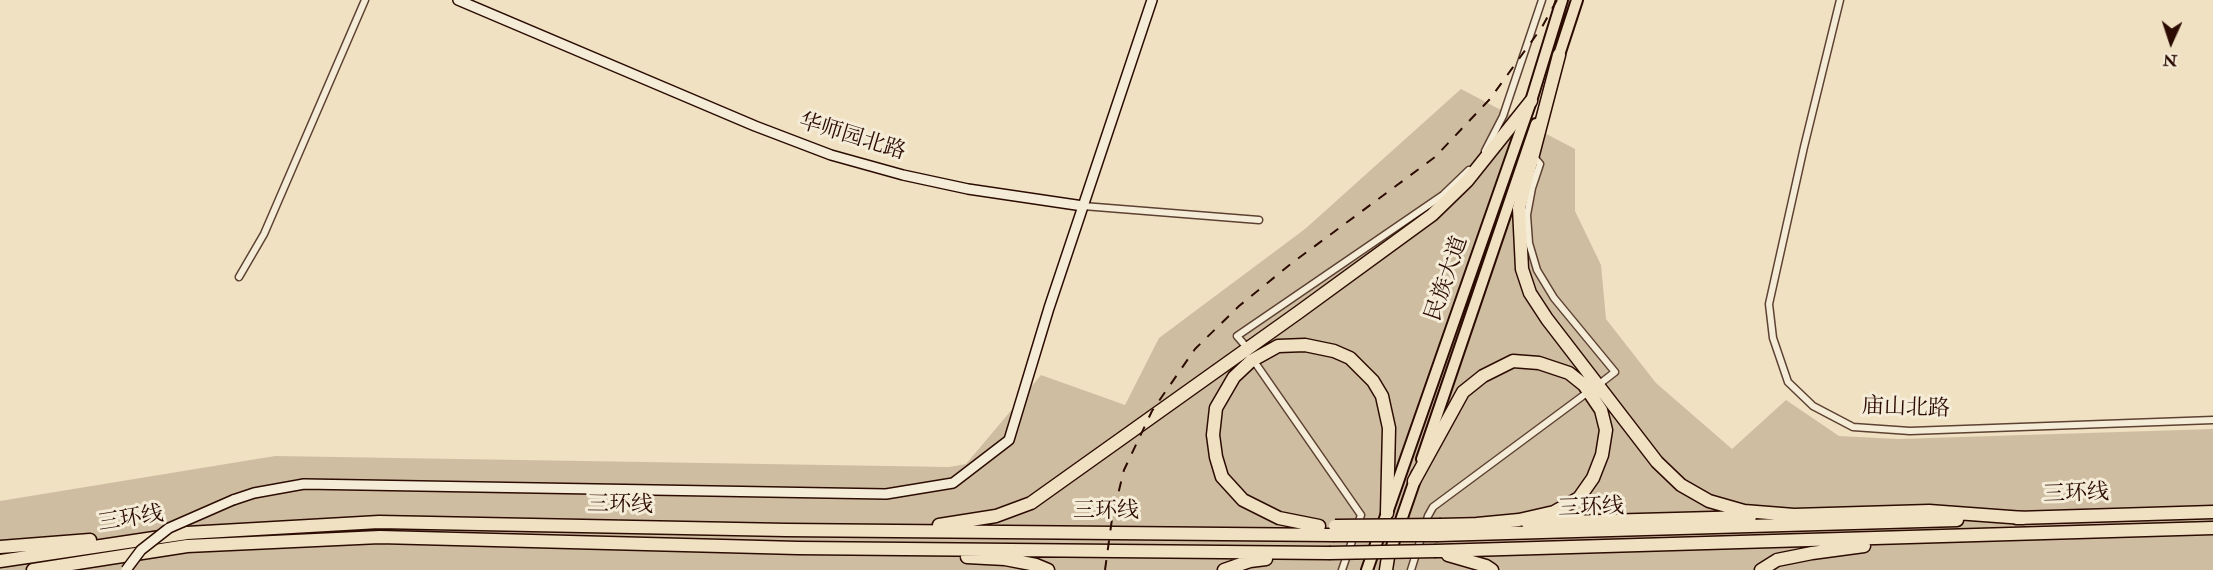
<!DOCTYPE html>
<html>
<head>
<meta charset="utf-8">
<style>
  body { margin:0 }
  #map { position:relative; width:2213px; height:570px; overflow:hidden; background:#f0e1c2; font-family:"IM FELL Double Pica",serif }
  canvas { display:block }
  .north { position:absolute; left:2141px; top:12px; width:60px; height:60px; -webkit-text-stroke:4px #f5ecd7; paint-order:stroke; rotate:183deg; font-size:16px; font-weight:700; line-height:24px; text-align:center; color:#2c0c02 }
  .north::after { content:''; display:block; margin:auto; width:21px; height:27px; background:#2c0c02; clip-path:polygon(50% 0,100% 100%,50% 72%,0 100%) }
</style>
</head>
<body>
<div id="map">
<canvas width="2213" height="570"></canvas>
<div class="north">N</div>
</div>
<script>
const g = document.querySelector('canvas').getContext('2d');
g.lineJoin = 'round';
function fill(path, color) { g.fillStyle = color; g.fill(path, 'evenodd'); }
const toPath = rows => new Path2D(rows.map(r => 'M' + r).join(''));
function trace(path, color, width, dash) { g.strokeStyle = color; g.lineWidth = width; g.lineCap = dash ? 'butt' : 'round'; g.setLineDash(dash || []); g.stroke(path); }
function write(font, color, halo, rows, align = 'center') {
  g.font = font + ' "IM FELL Double Pica","Noto Serif SC",serif'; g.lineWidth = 6; g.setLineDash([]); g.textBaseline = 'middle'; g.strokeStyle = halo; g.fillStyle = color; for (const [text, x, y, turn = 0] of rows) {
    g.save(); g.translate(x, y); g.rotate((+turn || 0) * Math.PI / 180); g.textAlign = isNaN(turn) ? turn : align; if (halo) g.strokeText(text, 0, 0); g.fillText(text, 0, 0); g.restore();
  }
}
fill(toPath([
  [1461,89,1575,149,1575,211,1601,265,1606,319,1656,383,1732,449,1786,400,1839,436,1898,439,2213,429,2213,570,0,570,0,501,275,456,949,467,966,464,1041,375,1125,405,1159,338,1305,229]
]), '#cfbda1');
const street = toPath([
  [1840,0,1804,147,1769,304,1773,338,1788,382,1813,406,1853,427,1910,431,2213,420],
  [1485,151,1503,116,1542,0],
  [1533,156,1540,164,1532,188,1527,215,1529,243,1537,270,1554,298,1615,372,1602,382],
  [1083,206,1259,220],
  [239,277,264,234,365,0],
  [1243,343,1237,336,1443,195,1469,170],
  [1256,364,1361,515,1342,570],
  [1411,570,1428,516,1433,507,1584,395]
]);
const secondary = toPath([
  [458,0,755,126,831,155,903,175,968,189,1083,206],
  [233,500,254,493,304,484,886,494,953,483,1009,440,1049,308,1152,0]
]);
const primary = toPath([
  [1557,61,1577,0],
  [1422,459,1536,124],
  [1388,558,1417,474],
  [1367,570,1531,101,1562,0]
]);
const highway = toPath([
  [1559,55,1519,208,1522,269,1530,293,1547,319,1657,462,1681,485,1709,501,1744,511,1794,515,1929,511,2024,518],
  [1414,481,1463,392,1483,376,1513,361,1539,363,1569,373,1584,385,1601,410,1606,430,1602,455,1593,478,1579,498,1554,512,1519,520,1477,524],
  [2016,518,2213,512],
  [1528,523,1750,517],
  [939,525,996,516,1031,503,1299,312,1432,215,1467,181,1531,101],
  [1441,525,1483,524],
  [1319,526,1279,518,1243,500,1222,477,1216,457,1213,435,1216,408,1234,377,1251,361,1278,346,1305,345,1334,351,1350,358,1373,381,1382,396,1389,428,1387,513],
  [1438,535,1957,520],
  [0,547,90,540],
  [1436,551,2213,528],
  [1448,555,1486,566,1492,570],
  [967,557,1005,559,1036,565,1048,570],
  [0,561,187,533,379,522,786,530,1333,535],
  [33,570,187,546,380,537,798,548,1329,553],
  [1224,570,1250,561,1266,559],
  [1386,570,1388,557],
  [1761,570,1777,560,1812,553,1864,546]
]);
trace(street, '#5d4132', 9);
trace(secondary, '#2c0c02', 12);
trace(primary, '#2c0c02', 14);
trace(highway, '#2c0c02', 15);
trace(street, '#f5ecd7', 6);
trace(secondary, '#f5ecd7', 9);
trace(primary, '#f0e1c2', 10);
trace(highway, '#f0e1c2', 12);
trace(toPath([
  [1105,570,1112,519,1124,470,1152,411,1195,349,1239,306,1292,263,1435,157,1490,99,1542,27,1557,0]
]), '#2c0c02', 2, [10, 10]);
const secondaryBridge = toPath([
  [126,570,141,550,169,528,233,500]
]);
const highwayBridge = toPath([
  [1335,526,1441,525],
  [1333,535,1438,535],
  [1329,553,1436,551]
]);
trace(secondaryBridge, '#2c0c02', 12, []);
trace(highwayBridge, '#2c0c02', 15, []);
trace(secondaryBridge, '#f5ecd7', 9);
trace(highwayBridge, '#f0e1c2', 12);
write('22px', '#2c0c02', '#f5ecd7', [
  ["华师园北路",852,138,17],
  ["民族大道",1448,279,-71],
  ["庙山北路",1906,409,2],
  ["三环线",2076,495,-2],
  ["三环线",620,506,1],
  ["三环线",1591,509,-2],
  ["三环线",1106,512],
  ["三环线",131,520,-9]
]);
</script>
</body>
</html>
